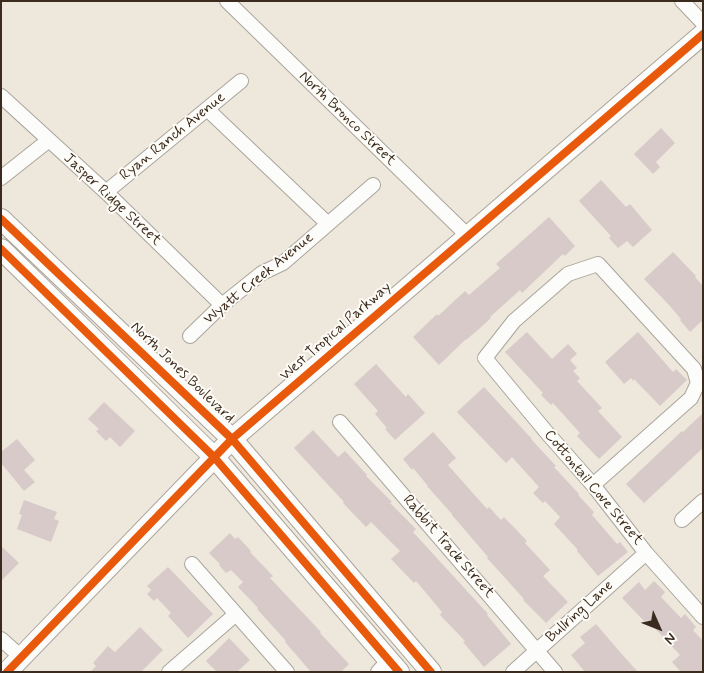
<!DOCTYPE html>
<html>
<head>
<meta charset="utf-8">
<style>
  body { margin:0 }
  #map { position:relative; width:704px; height:673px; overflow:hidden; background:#eee8dc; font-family:Mynerve,sans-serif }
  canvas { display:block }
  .frame { position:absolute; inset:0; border:2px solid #3b2a1e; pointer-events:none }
  .north { position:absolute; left:634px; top:603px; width:50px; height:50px; -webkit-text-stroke:4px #fdfcf7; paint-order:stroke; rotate:134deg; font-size:14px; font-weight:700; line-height:20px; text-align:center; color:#3b2a1e }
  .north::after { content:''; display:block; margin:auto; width:18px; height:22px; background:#3b2a1e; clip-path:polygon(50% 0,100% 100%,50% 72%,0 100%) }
</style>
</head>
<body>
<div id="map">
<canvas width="704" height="673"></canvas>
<div class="frame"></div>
<div class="north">N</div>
</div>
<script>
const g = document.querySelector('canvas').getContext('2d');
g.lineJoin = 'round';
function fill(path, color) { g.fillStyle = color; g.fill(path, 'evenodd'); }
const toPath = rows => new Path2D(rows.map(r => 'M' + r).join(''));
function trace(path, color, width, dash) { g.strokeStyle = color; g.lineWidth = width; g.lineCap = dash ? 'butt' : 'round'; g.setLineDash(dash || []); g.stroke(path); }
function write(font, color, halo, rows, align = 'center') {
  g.font = font + ' Mynerve,sans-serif'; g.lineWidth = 4; g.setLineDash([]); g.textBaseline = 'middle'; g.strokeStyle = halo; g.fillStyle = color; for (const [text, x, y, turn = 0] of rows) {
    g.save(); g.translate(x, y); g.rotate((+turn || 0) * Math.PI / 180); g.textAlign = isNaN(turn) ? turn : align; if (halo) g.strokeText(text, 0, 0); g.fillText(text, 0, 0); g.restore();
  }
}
fill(toPath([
  [661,128,675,143,656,162,660,167,653,174,634,154],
  [601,180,626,207,630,204,652,230,633,247,627,241,618,248,609,238,611,236,579,201],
  [549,217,575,246,565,256,563,254,522,293,520,290,490,317,491,318,479,329,466,340,465,340,439,365,413,337,437,314,438,316,465,291,469,295,500,268,496,264],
  [673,252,696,276,695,277,703,286,703,320,690,332,680,320,681,319,669,305,644,279],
  [527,332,552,359,568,344,577,354,570,360,577,368,573,371,580,378,577,381,602,408,598,411,622,437,599,459,577,436,580,433,553,403,551,405,541,395,543,393,505,352],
  [638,332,673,372,676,369,687,380,660,406,634,379,633,381,631,378,624,384,605,362],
  [376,364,406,397,408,394,425,413,395,440,385,429,387,428,375,414,378,411,354,384],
  [484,387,532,439,531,439,556,466,554,467,579,494,578,495,594,512,592,515,617,544,620,542,628,552,598,576,577,551,578,550,554,524,560,517,545,501,543,503,533,493,539,487,512,457,506,463,457,412],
  [104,402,135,431,120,447,110,437,106,441,96,431,99,429,88,419],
  [703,413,703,448,644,503,626,484,682,431,683,432],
  [313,430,338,457,345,451,367,475,366,476,392,502,390,503,416,529,413,532,488,614,487,615,511,644,484,667,463,642,465,641,440,615,442,612,416,581,414,583,391,559,400,551,371,522,366,527,343,503,344,502,294,448],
  [433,432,456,458,448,465,487,509,489,507,501,520,504,517,527,541,525,543,550,570,543,576,568,602,546,623,523,600,524,599,487,558,488,557,452,515,452,514,427,486,428,486,413,468,412,470,403,459],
  [17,439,35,460,24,470,35,482,24,491,1,463,1,452],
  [24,500,57,512,54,519,59,521,51,542,17,529,22,515,19,514],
  [230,533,235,539,238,537,251,551,250,552,273,576,270,578,321,632,320,633,349,664,341,672,311,672,285,642,286,641,257,609,258,608,238,587,243,582,231,570,226,573,219,565,220,564,209,553],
  [1,546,19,563,1,581],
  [168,567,213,614,188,638,168,616,171,613,157,598,154,601,147,594,151,590,147,586],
  [654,581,665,592,661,597,681,618,685,614,696,627,693,630,703,641,703,672,681,672,672,662,680,655,647,620,645,622,622,598,639,582,645,590],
  [596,624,620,652,638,672,585,672,571,655,585,643,580,637],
  [140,627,163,650,141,672,90,672,96,666,93,663,108,646,115,652],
  [229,638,250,660,237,672,217,672,206,661]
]), '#d7cac9');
const minor = toPath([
  [227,1,468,236],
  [682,1,703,23],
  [1,96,106,192,222,305],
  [207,109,327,223],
  [1,178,49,140],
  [106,192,241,81],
  [190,336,222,305,262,273,283,263,373,185],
  [340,422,555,672],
  [593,485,691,398,698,383,694,369,598,264,568,274,514,321,485,358,548,434,593,485,646,553,703,617],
  [682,520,703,501],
  [192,564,287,672],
  [1,639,21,657],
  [169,672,236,614],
  [378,672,389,660],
  [513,672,646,553]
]);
const secondary = toPath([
  [1,219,232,439,431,672],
  [1,249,214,457,399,672],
  [7,672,232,439,703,34]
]);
trace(minor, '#aaa49c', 16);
trace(secondary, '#aaa49c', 22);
trace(minor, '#fcfcfa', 14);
trace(secondary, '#fcfcfa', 20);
trace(toPath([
  [1,219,232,439,431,672],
  [1,249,214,457,399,672],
  [7,672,232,439,703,34]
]), '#e8590c', 8);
write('15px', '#3b2a1e', '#fdfcf7', [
  ["North Bronco Street",347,119,44],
  ["Ryan Ranch Avenue",173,137,-39],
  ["Jasper Ridge Street",112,200,43],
  ["Wyatt Creek Avenue",259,279,-39],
  ["West Tropical Parkway",336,332,-41],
  ["North Jones Boulevard",182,373,44],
  ["Cottontail Cove Street",593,488,50],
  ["Rabbit Track Street",448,547,49],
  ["Bullring Lane",580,612,-42]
]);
</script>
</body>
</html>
